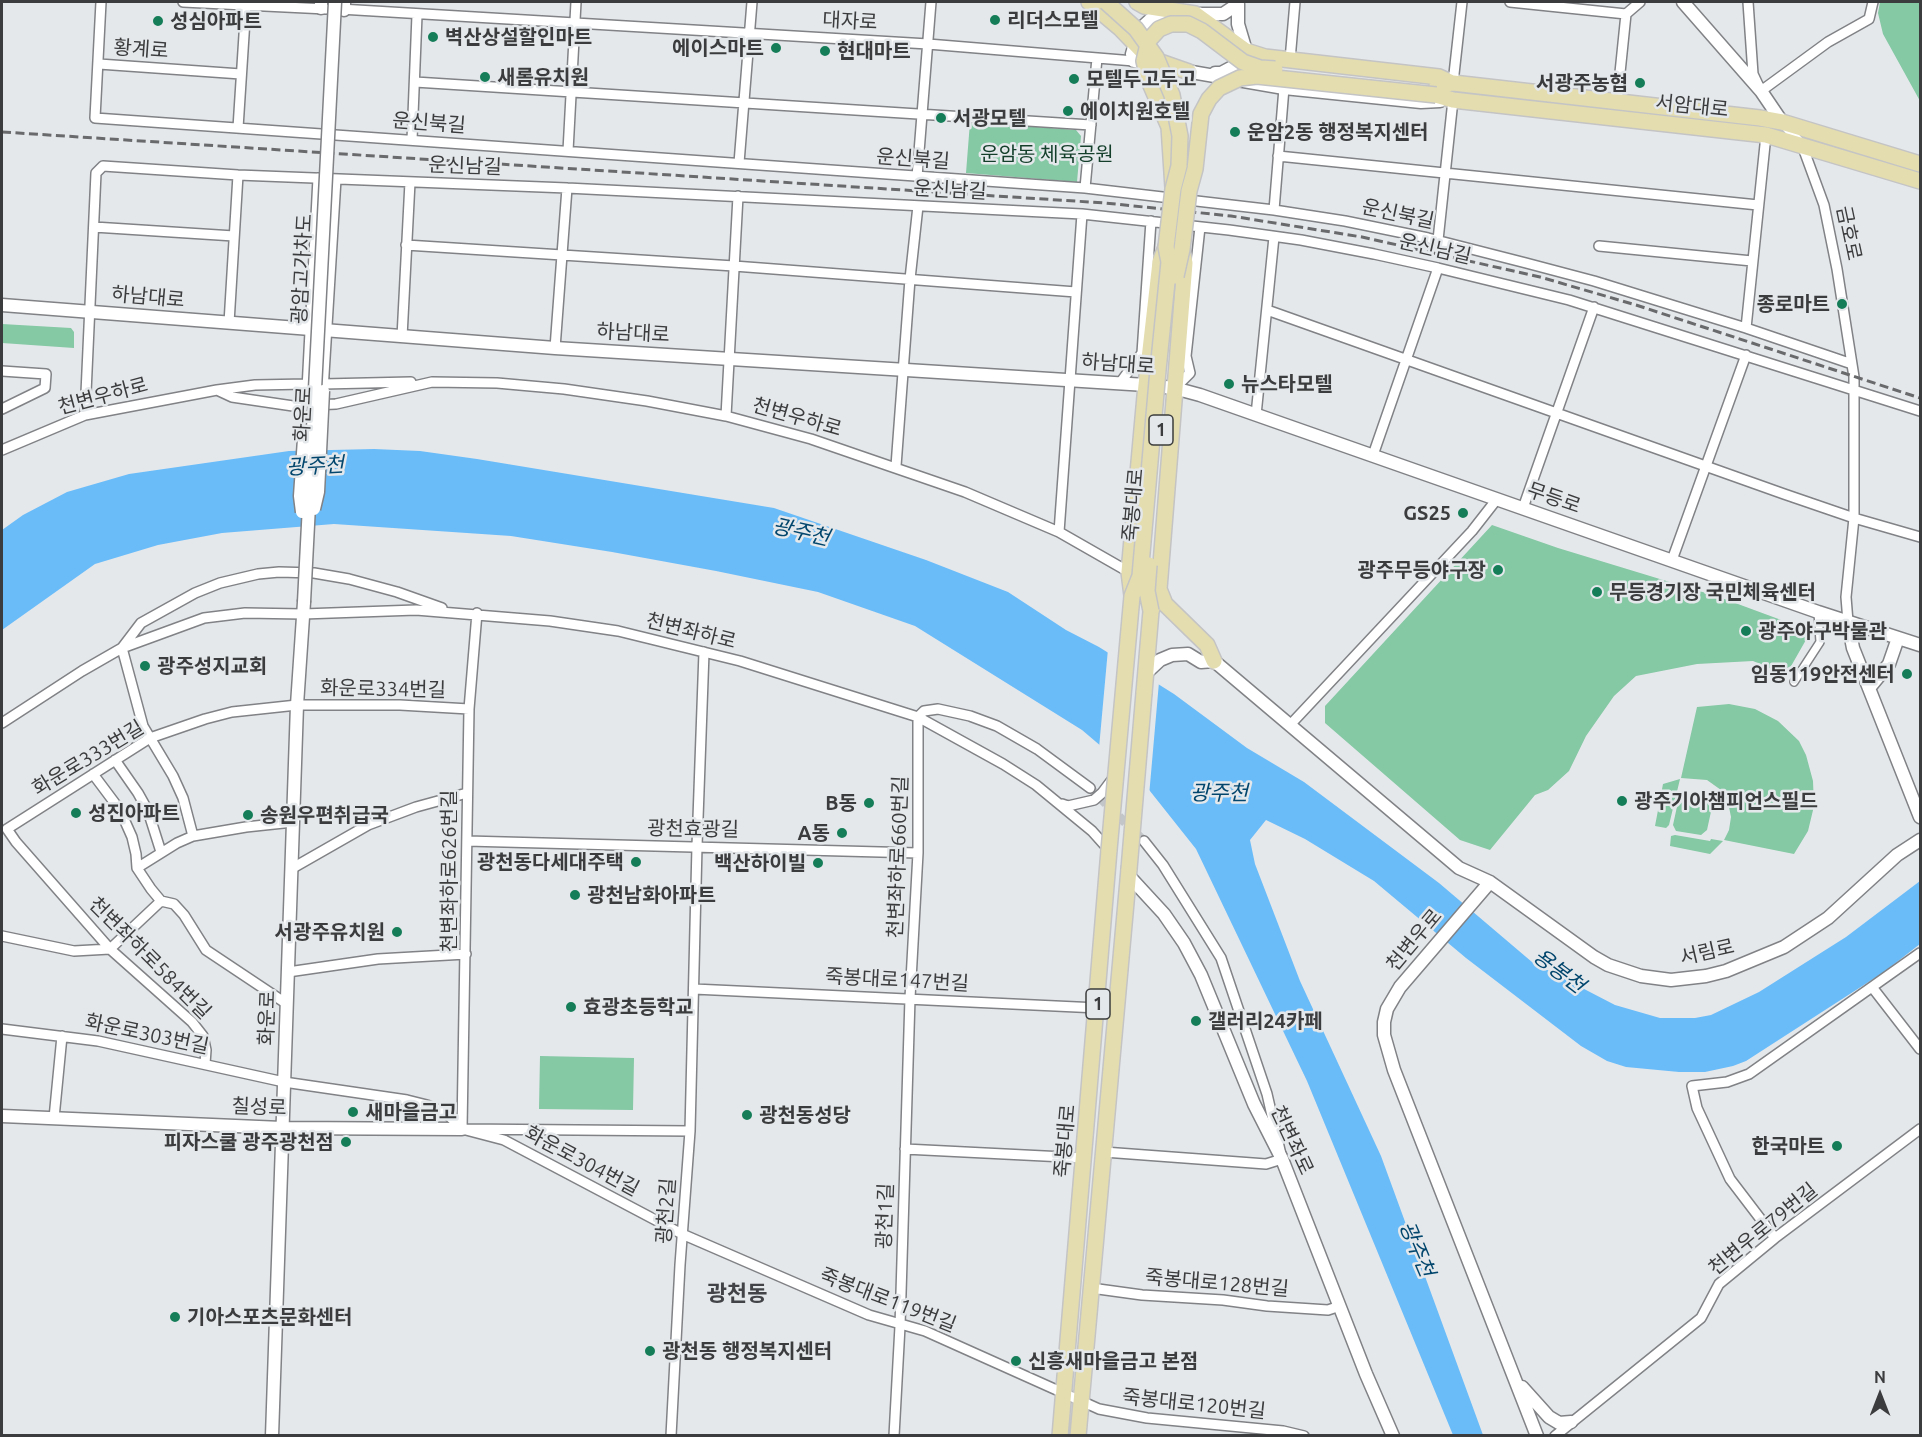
<!DOCTYPE html>
<html>
<head>
<meta charset="utf-8">
<style>
  body { margin:0 }
  #map { position:relative; width:1922px; height:1437px; overflow:hidden; background:#e5e8eb; font-family:Ubuntu,sans-serif }
  canvas { display:block }
  .frame { position:absolute; inset:0; border:3px solid #3b3c3d; pointer-events:none }
  .north { position:absolute; left:1850px; top:1365px; width:60px; height:60px; -webkit-text-stroke:4px #e5e8eb; paint-order:stroke; rotate:0deg; font-size:16px; font-weight:700; line-height:24px; text-align:center; color:#3b3c3d }
  .north::after { content:''; display:block; margin:auto; width:21px; height:27px; background:#3b3c3d; clip-path:polygon(50% 0,100% 100%,50% 72%,0 100%) }
</style>
</head>
<body>
<div id="map">
<canvas width="1922" height="1437"></canvas>
<div class="frame"></div>
<div class="north">N</div>
</div>
<script>
const g = document.querySelector('canvas').getContext('2d');
g.lineJoin = 'round';
function fill(path, color) { g.fillStyle = color; g.fill(path, 'evenodd'); }
const toPath = rows => new Path2D(rows.map(r => 'M' + r).join(''));
function trace(path, color, width, dash) { g.strokeStyle = color; g.lineWidth = width; g.lineCap = dash ? 'butt' : 'round'; g.setLineDash(dash || []); g.stroke(path); }
function write(font, color, halo, rows, align = 'center') {
  g.font = font + ' Ubuntu,"Noto Sans KR",sans-serif'; g.lineWidth = 5; g.setLineDash([]); g.textBaseline = 'middle'; g.strokeStyle = halo; g.fillStyle = color; for (const [text, x, y, turn = 0] of rows) {
    g.save(); g.translate(x, y); g.rotate((+turn || 0) * Math.PI / 180); g.textAlign = isNaN(turn) ? turn : align; if (halo) g.strokeText(text, 0, 0); g.fillText(text, 0, 0); g.restore();
  }
}
fill(toPath([
  [1880,2,1920,2,1920,101,1883,34,1878,13],
  [970,122,1076,130,1081,136,1077,182,966,173],
  [2,324,71,328,74,332,74,348,2,343],
  [1492,525,1558,548,1719,597,1811,631,1786,675,1753,661,1697,664,1636,676,1614,696,1586,736,1569,771,1548,790,1535,795,1490,850,1460,840,1325,723,1325,706],
  [1729,704,1755,709,1778,721,1799,741,1806,755,1813,781,1814,806,1808,831,1794,854,1724,840,1729,830,1731,817,1728,802,1721,790,1707,780,1681,778,1697,707],
  [1680,779,1669,825,1666,828,1655,826,1663,784],
  [1684,797,1707,801,1709,806,1712,807,1707,830,1701,835,1676,831,1673,825,1678,802,1682,800],
  [1675,835,1710,841,1711,839,1723,841,1710,854,1670,846,1671,836],
  [540,1056,634,1058,633,1110,539,1109]
]), '#84c8a4');
fill(toPath([
  [374,449,420,451,477,459,774,508,926,560,1008,592,1066,630,1099,647,1174,694,1247,748,1304,782,1439,883,1532,962,1615,1005,1660,1018,1695,1018,1711,1015,1759,992,1846,937,1920,881,1920,944,1884,972,1746,1061,1733,1066,1705,1072,1679,1072,1626,1067,1607,1061,1581,1046,1466,958,1374,881,1305,839,1266,820,1250,840,1255,864,1300,981,1381,1156,1483,1435,1453,1435,1307,1081,1196,849,1142,781,1082,730,915,626,818,592,716,571,612,552,511,536,334,524,222,533,158,545,95,564,2,630,2,530,23,515,67,492,129,474,289,451]
]), '#6abcf9');
fill(toPath([
  [1108,649,1159,682,1149,796,1140,784,1099,748]
]), '#e5e8eb');
trace(toPath([
  [1090,788,1144,841]
]), '#c3c6c8', 9, [9, 4.5]);
const pedestrian = toPath([
  [1794,682,1820,642,1818,612]
]);
const minor = toPath([
  [101,2,95,118,1085,188,1274,210,1345,221,1428,238,1526,263,1594,281,1746,328,1852,364],
  [183,2,326,9],
  [1510,2,1626,14],
  [1748,2,1753,74,1761,91,1828,42,1869,19,1873,2],
  [340,9,928,44,1134,61],
  [1626,14,1640,2],
  [1290,60,1295,2],
  [99,64,241,74],
  [415,82,1091,125],
  [1453,83,1462,2],
  [1617,102,1626,14],
  [1783,123,1802,145,1824,205,1837,269,1854,377,1854,518,1846,597,1848,622],
  [238,128,246,4],
  [412,140,417,15],
  [568,151,576,2],
  [1278,156,1758,205],
  [739,163,752,2],
  [917,177,931,2],
  [1085,188,1097,58],
  [1274,210,1284,88],
  [94,227,234,236],
  [1438,240,1453,100],
  [406,245,734,266,1076,292],
  [1599,246,1752,261],
  [1267,310,1784,494,1854,518,1920,537],
  [229,323,238,175],
  [1746,328,1766,135],
  [402,337,410,182],
  [555,348,567,188],
  [2,371,46,374,45,388,2,409],
  [1120,383,1142,353,1151,221],
  [323,384,411,382],
  [1176,387,1190,373,1186,356,1200,227],
  [307,389,318,178],
  [217,390,255,385,307,384],
  [323,391,336,179],
  [85,415,96,173,103,166,238,175,567,188,1082,214,1229,230,1301,240,1374,254,1438,268,1569,300,1920,411],
  [1256,415,1274,237],
  [726,416,738,196],
  [2,450,85,415,217,390,232,397,293,406,336,404,432,382,497,383,564,389,647,401,726,416,811,439,965,492,1059,532,1129,572],
  [1373,455,1438,268],
  [896,466,910,279,918,206],
  [1523,508,1594,307],
  [1059,532,1082,214],
  [1672,560,1746,355],
  [477,613,469,709,462,1129,690,1131],
  [2,723,82,671,122,648,204,618,245,613,303,614,416,610,550,621,618,631,740,661,918,717,1003,764,1036,785,1092,831,1109,850],
  [1290,725,1472,531,1497,499],
  [115,760,138,793,148,811,161,852],
  [93,774,120,810,132,837,136,854,137,868,151,889,161,901,174,904,184,915,206,950,287,1004],
  [1062,804,1068,806,1094,800,1102,793,1114,777],
  [193,836,183,798,173,776,143,726,122,648,141,623,195,593,220,583,258,574,279,572,314,573,349,579,397,592,442,608],
  [467,841,918,853],
  [137,868,177,843,193,836,246,827,293,822],
  [291,869,368,825,416,807,467,793],
  [2,936,74,951,110,949,161,901],
  [288,972,378,959,466,954],
  [1872,987,1920,1049],
  [694,989,1098,1008],
  [2,1029,98,1041,284,1082,407,1100,427,1105,446,1113,462,1129,504,1140,682,1234,869,1315,925,1331,1099,1409,1147,1418,1283,1431,1304,1436],
  [205,1064,206,1050,203,1036,192,1022,110,949,16,842,7,829,150,738,205,719,232,712,297,705,400,705,469,709],
  [54,1118,62,1036],
  [905,1149,1084,1158],
  [1104,1152,1266,1164,1282,1159,1267,1094,1221,958,1163,865,1144,841],
  [1775,1238,1730,1179,1697,1108,1692,1086,1727,1082,1749,1074,1920,953],
  [1091,1288,1142,1295,1223,1300,1267,1306,1328,1310,1340,1306],
  [671,1436,680,1265,690,1131,697,846,704,652],
  [894,1436,900,1326,910,998,918,853,918,717,924,711,938,709,970,716,997,726,1037,749,1090,788],
  [1555,1436,1701,1318,1719,1284,1775,1238,1920,1129]
]);
const tertiary = toPath([
  [1683,2,1761,91,1782,122],
  [321,8,321,2],
  [344,10,344,2],
  [1195,14,1223,14,1238,4],
  [1151,65,1134,61,1132,54,1139,30,1150,20,1161,16,1174,14],
  [1180,70,1284,88,1421,102,1440,101],
  [1215,73,1221,73,1236,65,1246,51,1238,24,1238,4],
  [2,305,555,348,1146,385,1174,388,1200,395,1818,612,1920,645],
  [1848,622,1853,648,1920,817],
  [1145,674,1160,660,1172,655,1188,654,1201,662,1214,661,1459,868,1490,882,1594,957,1608,965,1641,976,1671,980,1706,976,1726,971,1784,947,1828,918,1897,855,1920,840],
  [1870,687,1889,664,1898,638],
  [1129,876,1164,914,1184,943,1201,975,1254,1104,1282,1159,1366,1374,1393,1436],
  [1490,882,1400,987,1387,1009,1384,1022,1384,1035,1394,1070,1537,1436],
  [2,1116,282,1128,462,1129],
  [1522,1387,1549,1417,1559,1423,1571,1422],
  [272,1436,297,705,304,602]
]);
const primary = toPath([
  [1089,2,1120,28,1149,58,1189,72],
  [1137,2,1144,6,1195,14,1246,51,1265,57,1439,77,1450,82],
  [1149,81,1169,127,1173,188],
  [1437,86,1453,83,1760,118,1782,122,1920,164],
  [1436,95,1453,100,1766,135,1920,181],
  [1159,589,1165,604,1207,645,1214,661],
  [1132,596,1129,572,1146,385,1160,262,1166,247],
  [1144,693,1151,611,1159,589,1185,263,1183,255],
  [1060,1436,1109,850],
  [1078,1436,1129,869]
]);
trace(pedestrian, '#808285', 10);
trace(minor, '#808285', 12);
trace(tertiary, '#808285', 15);
trace(primary, '#c4c4c5', 18);
trace(pedestrian, '#fff', 7);
trace(minor, '#fff', 9);
trace(tertiary, '#fff', 12);
trace(primary, '#e4ddaf', 15);
trace(toPath([
  [2,132,1105,203,1231,216,1362,237,1540,277,1636,305,1920,398]
]), '#696a6c', 3, [9, 4.5]);
const tertiaryBridge = toPath([
  [314,509,318,492,323,391],
  [302,512,300,496,304,439],
  [304,602,335,2]
]);
const primaryBridge = toPath([
  [1106,2,1136,29,1156,57,1172,95,1180,136,1179,166,1173,189,1166,247,1169,262,1158,370,1140,576,1132,596,1109,850],
  [1149,81,1144,61,1149,40,1159,29,1171,24,1188,24,1202,31,1243,62,1260,68,1275,69],
  [1176,276,1182,249,1189,191,1195,169,1201,114,1209,99,1219,88,1240,78,1257,76,1436,95],
  [1149,565,1147,591,1151,611],
  [1129,869,1144,693]
]);
trace(tertiaryBridge, '#808285', 15, []);
trace(primaryBridge, '#c4c4c5', 18, []);
trace(tertiaryBridge, '#fff', 12);
trace(primaryBridge, '#e4ddaf', 15);
for (const [x, y, r, color] of [
  [995,20,6,"#157e59"],
  [158,21,6,"#157e59"],
  [433,37,6,"#157e59"],
  [776,48,6,"#157e59"],
  [825,51,6,"#157e59"],
  [485,77,6,"#157e59"],
  [1074,79,6,"#157e59"],
  [1640,83,6,"#157e59"],
  [1068,111,6,"#157e59"],
  [941,118,6,"#157e59"],
  [1235,132,6,"#157e59"],
  [1842,304,6,"#157e59"],
  [1229,384,6,"#157e59"],
  [1463,513,6,"#157e59"],
  [1498,570,6,"#157e59"],
  [1597,592,6,"#157e59"],
  [1746,631,6,"#157e59"],
  [145,666,6,"#157e59"],
  [1907,674,6,"#157e59"],
  [1622,801,6,"#157e59"],
  [869,803,6,"#157e59"],
  [76,813,6,"#157e59"],
  [248,815,6,"#157e59"],
  [842,833,6,"#157e59"],
  [636,862,6,"#157e59"],
  [818,863,6,"#157e59"],
  [575,895,6,"#157e59"],
  [397,932,6,"#157e59"],
  [571,1007,6,"#157e59"],
  [1196,1021,6,"#157e59"],
  [353,1112,6,"#157e59"],
  [747,1115,6,"#157e59"],
  [346,1142,6,"#157e59"],
  [1837,1146,6,"#157e59"],
  [175,1317,6,"#157e59"],
  [650,1351,6,"#157e59"],
  [1016,1361,6,"#157e59"]
]) { const dot = new Path2D(); dot.arc(x, y, r, 0, 2 * Math.PI); g.fillStyle = color; g.fill(dot); trace(dot, '#e5e8eb', 2); }
for (const [x, y, w] of [
  [1161,430,24],
  [1098,1004,24]
]) { const box = new Path2D(); box.roundRect(x - w / 2, y - 15, w, 30, 4.5); g.fillStyle = '#e5e8eb'; g.fill(box); trace(box, '#3b3c3d', 1.5); }
write('bold 18px', '#3b3c3d', null, [
  ["1",1161,430],
  ["1",1098,1004]
]);
write('bold 20px', '#3b3c3d', '#e5e8eb', [
  ["리더스모텔",1007,20],
  ["성심아파트",170,21],
  ["벽산상설할인마트",445,37],
  ["에이스마트",764,48,"right"],
  ["현대마트",837,51],
  ["새롬유치원",497,77],
  ["모텔두고두고",1086,79],
  ["서광주농협",1628,83,"right"],
  ["에이치원호텔",1080,111],
  ["서광모텔",953,118],
  ["운암2동 행정복지센터",1247,132],
  ["종로마트",1830,304,"right"],
  ["뉴스타모텔",1241,384],
  ["GS25",1451,513,"right"],
  ["광주무등야구장",1486,570,"right"],
  ["무등경기장 국민체육센터",1609,592],
  ["광주야구박물관",1758,631],
  ["광주성지교회",157,666],
  ["임동119안전센터",1895,674,"right"],
  ["광주기아챔피언스필드",1634,801],
  ["B동",857,803,"right"],
  ["성진아파트",88,813],
  ["송원우편취급국",260,815],
  ["A동",830,833,"right"],
  ["광천동다세대주택",624,862,"right"],
  ["백산하이빌",806,863,"right"],
  ["광천남화아파트",587,895],
  ["서광주유치원",385,932,"right"],
  ["효광초등학교",583,1007],
  ["갤러리24카페",1208,1021],
  ["새마을금고",365,1112],
  ["광천동성당",759,1115],
  ["피자스쿨 광주광천점",334,1142,"right"],
  ["한국마트",1825,1146,"right"],
  ["기아스포츠문화센터",187,1317],
  ["광천동 행정복지센터",662,1351],
  ["신흥새마을금고 본점",1028,1361]
], 'left');
write('20px', '#3b3c3d', '#e5e8eb', [
  ["대자로",850,21,3],
  ["황계로",141,49,4],
  ["서암대로",1692,106,6],
  ["운신북길",429,123,4],
  ["운신북길",913,159,4],
  ["운신남길",465,166,2],
  ["운신남길",950,190,3],
  ["운신북길",1398,214,12],
  ["금호로",1849,233,78],
  ["운신남길",1435,249,13],
  ["광암고가차도",302,269,-87],
  ["하남대로",148,297,5],
  ["하남대로",633,333,3],
  ["하남대로",1118,364,4],
  ["천변우하로",103,396,-15],
  ["화운로",303,414,-87],
  ["천변우하로",797,417,16],
  ["무등로",1554,498,19],
  ["죽봉대로",1133,505,-85],
  ["천변좌하로",691,631,14],
  ["화운로334번길",383,689,1],
  ["화운로333번길",88,758,-31],
  ["광천효광길",693,829,1],
  ["천변좌하로660번길",898,857,-88],
  ["천변좌하로626번길",449,871,-90],
  ["천변우로",1414,940,-50],
  ["서림로",1707,952,-13],
  ["천변좌하로584번길",150,958,45],
  ["죽봉대로147번길",897,980,3],
  ["화운로",267,1018,-88],
  ["화운로303번길",147,1034,12],
  ["칠성로",259,1107,2],
  ["천변좌로",1292,1140,65],
  ["죽봉대로",1065,1141,-85],
  ["화운로304번길",582,1161,28],
  ["광천2길",666,1211,-86],
  ["광천1길",885,1216,-88],
  ["천변우로79번길",1763,1229,-39],
  ["죽봉대로128번길",1217,1283,5],
  ["죽봉대로119번길",888,1300,21],
  ["죽봉대로120번길",1194,1404,6]
]);
write('20px', '#143f2b', '#e5e8eb', [
  ["운암동 체육공원",1047,154]
]);
write('italic 21px', '#02466d', '#e5e8eb', [
  ["광주천",315,466,-3],
  ["광주천",801,532,13],
  ["광주천",1219,793],
  ["용봉천",1559,971,37],
  ["광주천",1417,1249,67]
]);
write('bold 22px', '#414346', '#e5e8eb', [
  ["광천동",737,1294]
]);
</script>
</body>
</html>
